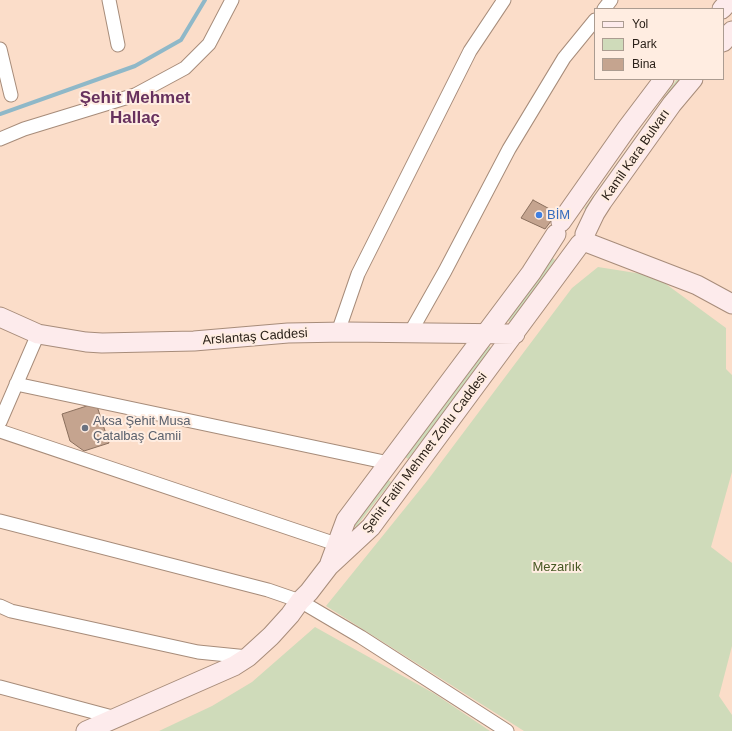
<!DOCTYPE html>
<html>
<head>
<meta charset="utf-8">
<style>
  body { margin:0 }
  #map { position:relative; width:732px; height:731px; overflow:hidden; background:#fbddc9; font-family:Helvetica,sans-serif }
  canvas { display:block }
  .legend { position:absolute; left:594px; top:8px; width:130px; height:72px; box-sizing:border-box; background:#ffede1; border:1px solid #ab9c91; margin:0; padding:5px 7px; list-style:none; font-size:12px; color:#2c221a }
  .legend li { display:flex; align-items:center; gap:8px; height:20px }
  .legend b { width:20px; border:1px solid #ab9c91 }
</style>
</head>
<body>
<div id="map">
<canvas width="732" height="731"></canvas>
<ul class="legend">
<li><b style="height:5px;background:#fdebec"></b>Yol</li>
<li><b style="height:11px;background:#cfdbba"></b>Park</li>
<li><b style="height:11px;background:#c5a48f"></b>Bina</li>
</ul>
</div>
<script>
const g = document.querySelector('canvas').getContext('2d');
g.lineJoin = 'round';
function fill(path, color) { g.fillStyle = color; g.fill(path, 'evenodd'); }
const toPath = rows => new Path2D(rows.map(r => 'M' + r).join(''));
function trace(path, color, width, dash) { g.strokeStyle = color; g.lineWidth = width; g.lineCap = dash ? 'butt' : 'round'; g.setLineDash(dash || []); g.stroke(path); }
function write(font, color, halo, rows, align = 'center') {
  g.font = font + ' Helvetica,sans-serif'; g.lineWidth = 4; g.setLineDash([]); g.textBaseline = 'middle'; g.strokeStyle = halo; g.fillStyle = color; for (const [text, x, y, turn = 0] of rows) {
    g.save(); g.translate(x, y); g.rotate((+turn || 0) * Math.PI / 180); g.textAlign = isNaN(turn) ? turn : align; if (halo) g.strokeText(text, 0, 0); g.fillText(text, 0, 0); g.restore();
  }
}
fill(toPath([
  [677,79,685,79,587,210,584,209],
  [552,257,555,260,512,323,508,321],
  [598,267,655,276,726,328,726,369,732,375,732,472,711,547,732,563,732,646,719,696,732,715,732,731,524,731,326,606,427,481,572,288],
  [489,346,493,349,408,459,404,456],
  [387,479,391,482,356,527,352,524],
  [315,627,435,694,490,731,159,731,212,706,252,682]
]), '#cfdbba');
trace(toPath([
  [0,114,135,66,181,40,205,0]
]), '#8fb8c8', 4);
const building = toPath([
  [533,200,557,213,545,229,521,218,533,200],
  [96,403,109,443,84,451,70,441,62,414,96,403]
]);
fill(building, '#c5a48f');
trace(building, '#8a6f5d', 1);
const street = toPath([
  [109,0,118,45],
  [604,9,611,0],
  [0,49,11,95],
  [0,139,24,129,135,95,185,68,209,44,232,0],
  [338,332,358,274,470,51,504,0],
  [410,333,445,271,509,149,564,58,595,20],
  [16,384,389,463],
  [0,422,38,334],
  [0,431,336,544],
  [0,521,268,590,300,601,361,637,507,731],
  [0,606,11,611,198,652,248,657],
  [0,687,116,718]
]);
const secondary = toPath([
  [722,9,730,0],
  [723,42,732,31],
  [561,222,627,128,664,79],
  [585,234,595,213,602,202,672,104,693,79],
  [583,241,697,285,732,304],
  [0,317,38,334,86,342,102,343,194,341,288,333,346,332,515,334],
  [330,563,346,520,531,273,556,234],
  [86,731,234,666,248,657,271,636,290,615,300,601,309,592,329,566,371,527,580,244]
]);
trace(street, '#a78c7a', 15);
trace(secondary, '#a78c7a', 21);
trace(street, '#fff', 13);
trace(secondary, '#fdebec', 19);
for (const [x, y, r, color] of [
  [539,215,4,"#3f7fe0"],
  [85,428,4,"#6b7280"]
]) { const dot = new Path2D(); dot.arc(x, y, r, 0, 2 * Math.PI); g.fillStyle = color; g.fill(dot); trace(dot, '#ffede1', 1.5); }
write('13px', '#2c221a', '#ffede1', [
  ["Kamil Kara Bulvarı",636,155,-55],
  ["Arslantaş Caddesi",255,337,-4],
  ["Şehit Fatih Mehmet Zorlu Caddesi",425,453,-53]
]);
write('13px', '#366cbe', '#ffede1', [
  ["BİM",547,215]
], 'left');
write('13px', '#5b616d', '#ffede1', [
  ["Aksa Şehit Musa",93,421],
  ["Çatalbaş Camii",93,436]
], 'left');
write('13px', '#475823', '#ffede1', [
  ["Mezarlık",557,567]
]);
write('bold 17px', '#67315e', '#ffede1', [
  ["Şehit Mehmet",135,98],
  ["Hallaç",135,118]
]);
</script>
</body>
</html>
